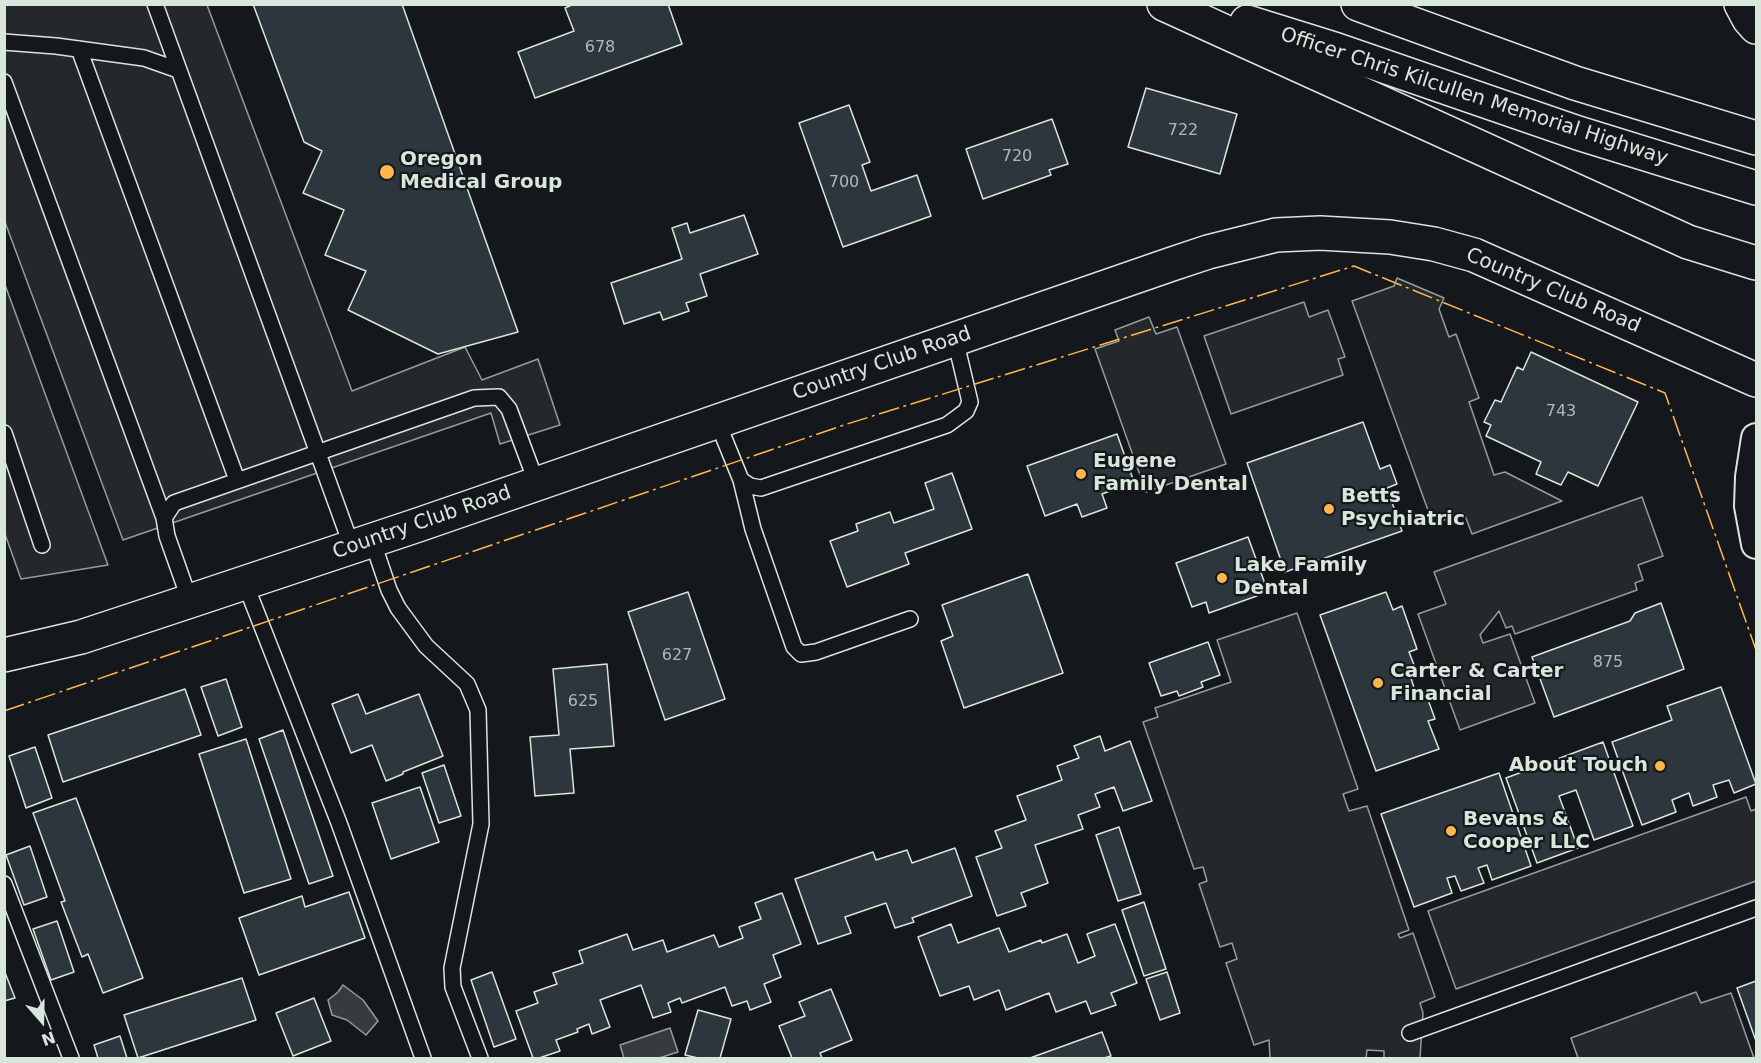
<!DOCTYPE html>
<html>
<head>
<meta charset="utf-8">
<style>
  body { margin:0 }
  #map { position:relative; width:1761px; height:1063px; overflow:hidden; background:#14181c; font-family:"DejaVu Sans",sans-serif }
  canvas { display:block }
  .frame { position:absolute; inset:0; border:6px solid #d8e6dc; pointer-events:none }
  .north { position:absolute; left:12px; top:991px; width:60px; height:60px; -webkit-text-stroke:4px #14181c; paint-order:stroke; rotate:160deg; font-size:16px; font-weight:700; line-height:24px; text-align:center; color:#d8e6dc }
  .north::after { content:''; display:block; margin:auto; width:21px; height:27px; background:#d8e6dc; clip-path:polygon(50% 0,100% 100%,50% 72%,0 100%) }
</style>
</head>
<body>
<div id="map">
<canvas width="1761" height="1063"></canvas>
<div class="frame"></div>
<div class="north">N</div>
</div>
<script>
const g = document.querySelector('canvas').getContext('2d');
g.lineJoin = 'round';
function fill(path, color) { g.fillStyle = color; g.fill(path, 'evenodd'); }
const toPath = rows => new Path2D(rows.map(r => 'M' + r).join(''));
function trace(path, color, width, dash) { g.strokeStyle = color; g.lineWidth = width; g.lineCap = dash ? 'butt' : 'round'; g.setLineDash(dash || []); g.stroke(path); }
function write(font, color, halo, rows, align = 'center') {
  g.font = font + ' "DejaVu Sans",sans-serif'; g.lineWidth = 4.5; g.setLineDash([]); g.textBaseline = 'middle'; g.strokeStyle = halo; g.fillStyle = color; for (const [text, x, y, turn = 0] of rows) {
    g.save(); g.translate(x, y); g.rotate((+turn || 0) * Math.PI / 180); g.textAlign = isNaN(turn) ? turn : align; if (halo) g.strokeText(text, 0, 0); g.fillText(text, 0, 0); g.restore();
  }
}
const parking = toPath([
  [5,5,207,5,352,391,465,347,482,380,538,359,560,425,500,444,491,413,123,540,5,222,5,5],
  [1397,278,1444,298,1439,309,1449,337,1456,334,1479,398,1469,402,1494,475,1505,472,1562,501,1472,534,1464,513,1433,524,1352,301,1394,286,1397,278],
  [4,282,108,565,21,579,5,534,4,282],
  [1304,302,1309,317,1328,310,1345,357,1338,359,1343,375,1231,414,1204,336,1304,302],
  [1149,317,1156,334,1177,327,1226,464,1146,492,1095,349,1119,341,1115,330,1149,317],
  [1642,497,1663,556,1638,565,1643,580,1635,583,1637,590,1515,634,1512,626,1506,628,1499,611,1480,635,1483,643,1510,634,1535,703,1460,730,1418,614,1446,604,1434,572,1642,497],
  [1297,613,1358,789,1343,794,1349,811,1367,806,1409,930,1398,934,1400,938,1413,933,1435,997,1420,1003,1423,1013,1420,1058,1384,1058,1384,1051,1367,1050,1366,1058,1270,1058,1269,1040,1254,1045,1226,963,1237,959,1232,943,1220,947,1199,884,1207,881,1203,867,1194,869,1143,722,1158,717,1155,708,1231,682,1217,640,1297,613],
  [1746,797,1751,811,1756,809,1756,881,1456,989,1428,911,1746,797],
  [1696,992,1701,1003,1731,993,1754,1058,1578,1058,1571,1038,1696,992]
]);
fill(parking, '#24282b');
trace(parking, '#939e99', 1.5);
const water = toPath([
  [343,985,363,1000,378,1021,366,1035,347,1020,332,1015,328,1000,338,992,343,985],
  [670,1028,678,1052,659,1058,624,1058,620,1045,670,1028]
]);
fill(water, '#363b3e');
trace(water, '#939e99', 1.5);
const building = toPath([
  [253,4,402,4,518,332,438,354,348,310,366,271,325,255,344,210,303,193,322,151,304,142,253,4],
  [574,4,668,4,682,44,535,98,518,52,574,31,565,8,574,4],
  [1146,88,1237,114,1220,174,1128,147,1146,88],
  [849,105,870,162,862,165,871,191,917,175,931,216,843,247,799,123,849,105],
  [1052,119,1068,164,1049,170,1051,175,983,199,966,149,1052,119],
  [744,215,758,254,700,274,707,296,686,303,689,311,663,320,660,312,624,324,611,283,682,259,672,228,687,223,690,233,744,215],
  [1531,352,1638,402,1598,486,1568,472,1561,485,1536,474,1541,462,1486,436,1491,425,1484,422,1495,400,1501,402,1517,367,1523,370,1531,352],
  [1363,422,1380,469,1390,465,1397,484,1387,488,1402,531,1285,572,1247,463,1363,422],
  [1117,434,1134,482,1102,494,1107,508,1082,517,1077,504,1045,516,1027,466,1117,434],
  [952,473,972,529,905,553,909,564,847,587,830,541,858,531,856,524,890,512,894,523,934,509,925,483,952,473],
  [1248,537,1268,592,1209,613,1206,602,1192,607,1176,563,1248,537],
  [1028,574,1063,673,964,708,941,641,953,636,942,605,1028,574],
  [688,592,725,699,665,720,628,612,688,592],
  [1386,592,1393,610,1402,606,1417,649,1409,652,1416,670,1409,672,1417,697,1426,694,1435,719,1428,721,1439,749,1376,771,1320,615,1386,592],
  [1661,603,1684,669,1554,717,1532,657,1630,621,1635,613,1661,603],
  [1208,642,1220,675,1201,682,1203,687,1179,696,1177,691,1161,696,1149,663,1208,642],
  [607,664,614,746,570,749,574,793,535,796,530,737,559,735,553,669,607,664],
  [226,679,242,727,218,736,201,687,226,679],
  [1721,687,1756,784,1734,793,1729,780,1713,785,1717,797,1693,806,1689,793,1672,800,1676,812,1642,825,1612,742,1672,720,1667,706,1721,687],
  [185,689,201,735,63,782,48,735,185,689],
  [358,694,366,714,419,694,443,756,403,772,403,774,386,781,372,745,351,753,332,704,358,694],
  [283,730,333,876,309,884,259,739,283,730],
  [1100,736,1105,751,1130,741,1152,801,1123,811,1114,787,1095,794,1100,807,1078,815,1083,829,1035,845,1048,883,1021,893,1026,906,997,916,976,857,1002,848,995,831,1026,820,1017,796,1062,780,1057,766,1079,758,1074,746,1100,736],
  [246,739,291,879,244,893,199,754,246,739],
  [1603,742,1633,826,1594,840,1576,790,1559,796,1578,848,1537,863,1506,778,1603,742],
  [35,747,52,798,26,808,9,756,35,747],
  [444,765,461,816,439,823,422,773,444,765],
  [1499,773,1531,866,1492,880,1487,865,1478,868,1484,883,1461,891,1455,876,1447,878,1452,893,1414,907,1381,814,1499,773],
  [420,787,439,842,391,859,372,803,420,787],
  [76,798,143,978,103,993,88,954,82,957,61,902,65,901,33,813,76,798],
  [1119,827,1141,894,1118,901,1096,835,1119,827],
  [30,846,47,897,24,905,6,855,30,846],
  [955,848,972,896,912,918,914,922,895,928,886,903,845,917,851,933,818,944,795,879,873,852,876,860,907,850,912,863,955,848],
  [349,892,365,938,259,975,239,918,302,896,305,907,349,892],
  [782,893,801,944,773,955,781,977,764,984,771,1002,750,1010,747,1001,732,1006,725,987,682,1003,680,998,668,1003,671,1012,653,1018,641,985,600,1000,610,1027,592,1034,589,1024,577,1029,578,1032,556,1040,560,1051,539,1058,533,1058,516,1011,538,1003,534,992,557,984,553,973,583,963,579,951,627,934,633,950,663,940,667,952,714,935,719,947,743,938,739,927,761,919,755,903,782,893],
  [1144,902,1166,969,1144,976,1122,910,1144,902],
  [57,921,74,972,51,980,33,929,57,921],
  [951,924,958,943,999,928,1009,952,1041,940,1042,943,1067,934,1078,963,1095,956,1087,934,1115,924,1137,983,1111,993,1116,1005,1091,1014,1086,1001,1056,1012,1049,993,1006,1010,999,990,974,1000,969,986,940,996,918,937,951,924],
  [4,970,15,998,4,1001,4,970],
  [492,972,516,1039,494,1047,471,980,492,972],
  [1167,972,1180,1013,1160,1020,1146,979,1167,972],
  [242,978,256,1020,138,1058,124,1015,242,978],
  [1756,981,1756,1041,1737,988,1756,981],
  [831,989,852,1040,820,1053,822,1058,792,1058,779,1026,805,1016,799,1002,831,989],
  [314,998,331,1041,293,1056,276,1013,314,998],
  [698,1010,731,1019,720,1058,698,1058,685,1055,698,1010],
  [1102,1032,1111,1056,1104,1058,1030,1058,1102,1032],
  [120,1036,127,1058,98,1058,94,1045,120,1036]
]);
fill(building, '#2c363c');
trace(building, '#d8e6dc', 1.5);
const service = toPath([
  [155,4,352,547],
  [4,42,56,46,144,58,178,70],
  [79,49,237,480],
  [4,82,164,518],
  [717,421,741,480,750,486,761,488,947,425,966,411,970,402,955,339],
  [4,433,42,545],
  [741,480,753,529,794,647,801,654,816,652,910,619],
  [372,540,389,590,398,608,426,646,467,684,478,710,481,824,452,968,453,987,480,1058],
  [245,583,339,823,423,1058],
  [190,601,167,536,164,518,174,503,474,398,499,397,509,409,537,484],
  [4,884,71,1058],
  [1410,1033,1756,908]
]);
const minor = toPath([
  [1756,438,1750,477,1749,506,1756,544]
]);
const tertiary = toPath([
  [4,655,81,637,190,601,418,525,1172,264,1208,252,1276,235,1320,233,1390,237,1434,244,1474,255,1756,380]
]);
const motorway = toPath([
  [1164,4,1688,242,1756,263],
  [1358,4,1575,83,1756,138],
  [1741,4,1749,19,1756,27],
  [1247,22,1337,50,1578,133,1756,188]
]);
trace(service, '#d8e6dc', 18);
trace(minor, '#d8e6dc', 32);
trace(tertiary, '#d8e6dc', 36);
trace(motorway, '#d8e6dc', 36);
trace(service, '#14181c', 15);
trace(minor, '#14181c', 28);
trace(tertiary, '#14181c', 33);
trace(motorway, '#14181c', 33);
trace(toPath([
  [4,711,847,424,1354,266,1665,393,1756,650]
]), '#ffb74d', 1.5, [21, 4.5, 3, 4.5]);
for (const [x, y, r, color] of [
  [387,172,8,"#ffb74d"],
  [1081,474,6,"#ffb74d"],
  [1329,509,6,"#ffb74d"],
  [1222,578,6,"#ffb74d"],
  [1378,683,6,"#ffb74d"],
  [1660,766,6,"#ffb74d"],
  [1451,831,6,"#ffb74d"]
]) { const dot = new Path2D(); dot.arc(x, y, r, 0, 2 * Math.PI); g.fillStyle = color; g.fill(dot); trace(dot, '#14181c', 2); }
write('16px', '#adbab4', null, [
  ["678",600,48],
  ["722",1183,131],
  ["720",1017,157],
  ["700",844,183],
  ["743",1561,412],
  ["627",677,656],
  ["875",1608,663],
  ["625",583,702]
]);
write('20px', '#d8e6dc', '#14181c', [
  ["Officer Chris Kilcullen Memorial Highway",1474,97,18],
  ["Country Club Road",1553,291,23],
  ["Country Club Road",882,364,-19],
  ["Country Club Road",422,523,-19]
]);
write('bold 20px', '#d8e6dc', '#14181c', [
  ["Oregon",400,160],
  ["Medical Group",400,183],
  ["Eugene",1093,462],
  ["Family Dental",1093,485],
  ["Betts",1341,497],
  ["Psychiatric",1341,520],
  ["Lake Family",1234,566],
  ["Dental",1234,589],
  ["Carter & Carter",1390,672],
  ["Financial",1390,695],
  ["About Touch",1648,766,"right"],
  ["Bevans &",1463,820],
  ["Cooper LLC",1463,843]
], 'left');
</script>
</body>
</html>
